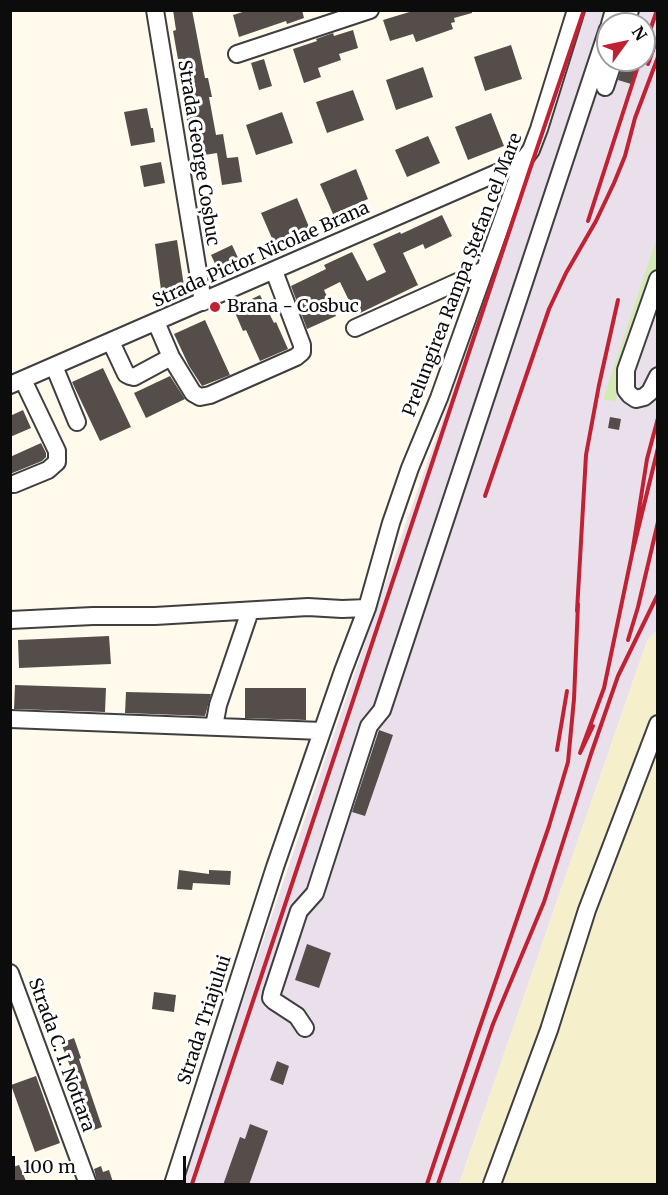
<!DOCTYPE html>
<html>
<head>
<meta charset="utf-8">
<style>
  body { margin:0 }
  #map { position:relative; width:668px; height:1195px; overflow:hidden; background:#fffaec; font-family:Merriweather,serif }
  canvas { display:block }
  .frame { position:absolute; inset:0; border:12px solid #0c0c0c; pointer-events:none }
  .north { position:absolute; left:596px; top:12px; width:60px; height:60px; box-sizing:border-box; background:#fff; border:2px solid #9e9e9e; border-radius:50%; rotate:57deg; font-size:16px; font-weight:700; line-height:24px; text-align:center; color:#0c0c0c }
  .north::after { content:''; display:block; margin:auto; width:21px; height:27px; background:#c02133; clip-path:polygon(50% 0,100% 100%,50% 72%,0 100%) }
  .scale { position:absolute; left:12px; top:1156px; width:174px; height:27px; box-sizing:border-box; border:3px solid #0c0c0c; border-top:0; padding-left:8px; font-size:18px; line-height:21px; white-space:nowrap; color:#0c0c0c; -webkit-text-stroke:4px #fff; paint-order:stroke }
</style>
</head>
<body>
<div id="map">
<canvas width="668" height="1195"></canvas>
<div class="frame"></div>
<div class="north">N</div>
<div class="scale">100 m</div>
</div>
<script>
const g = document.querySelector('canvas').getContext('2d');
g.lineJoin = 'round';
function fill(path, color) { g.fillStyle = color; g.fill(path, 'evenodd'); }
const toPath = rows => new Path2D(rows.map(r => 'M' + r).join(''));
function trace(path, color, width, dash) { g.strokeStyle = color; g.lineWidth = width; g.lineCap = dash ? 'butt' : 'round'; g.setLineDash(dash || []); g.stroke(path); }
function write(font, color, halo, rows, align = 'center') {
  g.font = font + ' Merriweather,serif'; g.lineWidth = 6; g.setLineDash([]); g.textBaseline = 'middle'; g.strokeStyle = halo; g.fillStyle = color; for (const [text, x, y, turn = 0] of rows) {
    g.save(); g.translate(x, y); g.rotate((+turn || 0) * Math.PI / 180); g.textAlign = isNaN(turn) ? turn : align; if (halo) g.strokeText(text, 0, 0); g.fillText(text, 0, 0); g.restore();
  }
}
fill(toPath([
  [586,11,657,11,657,630,647,641,459,1184,180,1184,405,526],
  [608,24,644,24,644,60,608,60]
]), '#eae0ec');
fill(toPath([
  [657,630,657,1184,459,1184,647,641]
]), '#f5efcc');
fill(toPath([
  [657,237,657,270,615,402,603,399]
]), '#d4eab5');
fill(toPath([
  [173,10,192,10,205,78,208,78,212,97,209,97,216,135,223,134,227,158,238,157,242,182,222,185,217,153,198,156,194,135,190,136,180,83,182,82,173,31,176,30],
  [249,10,302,10,304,18,287,24,286,21,239,37,233,15],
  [416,10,472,10,472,13,454,18,455,22,451,23,453,29,433,36,416,42,413,34,390,41,383,20],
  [353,30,358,48,339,54,341,60,318,68,321,77,304,83,293,49,317,41,316,39,333,33,334,36],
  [511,45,522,79,485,91,474,57],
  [264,59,272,86,259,90,251,63],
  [624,60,639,60,631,84,618,80],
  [423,67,433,97,396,110,386,80],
  [353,90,364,120,327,133,316,102],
  [147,108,151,128,153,128,155,142,131,146,124,112],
  [282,112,293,143,256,155,246,125],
  [491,113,504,146,468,160,455,127],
  [428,136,440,163,407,177,395,150],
  [161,162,165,183,144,187,140,166],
  [356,169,368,199,333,214,320,184],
  [297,198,309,227,274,243,261,213],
  [442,215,452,236,425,249,423,244,403,253,418,285,356,315,340,282,324,290,336,316,307,329,291,286,326,269,324,265,352,252,367,281,386,272,373,244,400,232,401,234],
  [177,240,184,286,161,290,155,244],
  [232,245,240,262,219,272,211,255],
  [260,295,274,323,276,322,288,349,260,361,246,330,243,331,233,308],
  [205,320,230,375,202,386,189,366,174,334],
  [103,368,131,427,100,441,72,382],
  [170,376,185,399,146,418,134,393],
  [23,410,31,428,10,437,10,416],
  [610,417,621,419,619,430,608,428],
  [41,443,46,453,46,457,42,461,10,474,10,457],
  [109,636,111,664,19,668,18,640],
  [15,685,106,688,105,712,14,709],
  [245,688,306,688,306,720,245,718],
  [126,692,211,694,205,716,125,713],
  [379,730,393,735,365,816,352,812],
  [179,870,209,874,209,870,231,871,230,885,193,883,192,890,177,889],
  [307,944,331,953,319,988,295,980],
  [154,992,176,995,174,1012,152,1009],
  [74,1038,81,1058,79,1059,102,1127,86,1133,65,1074,72,1071,61,1043],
  [277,1061,289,1066,283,1085,270,1080],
  [36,1076,60,1143,35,1152,11,1085],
  [250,1124,268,1131,249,1185,223,1185,240,1137,245,1139],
  [19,1165,26,1181,18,1185,10,1185,10,1168],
  [101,1166,103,1172,109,1170,114,1185,98,1185,94,1169]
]), '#554d49');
const minor = toPath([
  [155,10,203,302],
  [610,24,614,10],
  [626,24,630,10],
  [237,54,370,10],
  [605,87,614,60],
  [658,279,626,370,626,390,630,395,636,399,644,397,650,392,658,376],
  [355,328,484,270],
  [111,342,126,374,130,376,134,377,171,357,156,322],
  [171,357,193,393,200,397,210,395,296,357,302,352,302,345,274,271],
  [54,366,77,422],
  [10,385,506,169,525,158],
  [10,484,14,484,48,470,57,462,57,451,23,380],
  [10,620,93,616,155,616,308,607,342,609,367,608],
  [10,719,322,731],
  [214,727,218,705,250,611],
  [10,973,88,1184],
  [305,1028,297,1016,274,1001,271,998,272,993,299,911,315,893,369,726,382,710,608,29],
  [173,1184,275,867,343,671,367,608,391,523,410,468,439,398,518,177,525,158,531,150,539,129,576,10],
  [492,1184,549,1030,587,910,658,724]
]);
trace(minor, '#3f3f3f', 20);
trace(minor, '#fff', 16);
trace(toPath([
  [644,48,657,10],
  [648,64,658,36],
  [588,221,640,60],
  [658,418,647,459,632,554,658,448],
  [485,496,549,309,566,273,596,221,614,183,625,156,635,118,658,57],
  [577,611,586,455,599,385,618,300],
  [628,640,638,607,658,522],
  [593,726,580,753,604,688,632,554],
  [557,750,567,691],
  [192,1184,529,172,584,10],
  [427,1184,477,1035,549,826,568,762,574,699,578,604],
  [438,1184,493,1024,544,902,591,754,618,676,658,594]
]), '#c02133', 4);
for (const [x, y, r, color] of [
  [215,307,6,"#c02133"]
]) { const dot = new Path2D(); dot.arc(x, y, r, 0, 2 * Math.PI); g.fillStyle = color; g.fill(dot); trace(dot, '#fff', 2); }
write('18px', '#0c0c0c', '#fff', [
  ["Strada George Coșbuc",198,153,81],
  ["Strada Pictor Nicolae Brana",261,255,-24],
  ["Prelungirea Rampa Ștefan cel Mare",463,275,-69],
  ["Strada Triajului",205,1020,-72],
  ["Strada C. I. Nottara",61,1055,70]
]);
write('18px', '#0c0c0c', '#fff', [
  ["Brana - Cosbuc",227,307]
], 'left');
</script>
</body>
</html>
